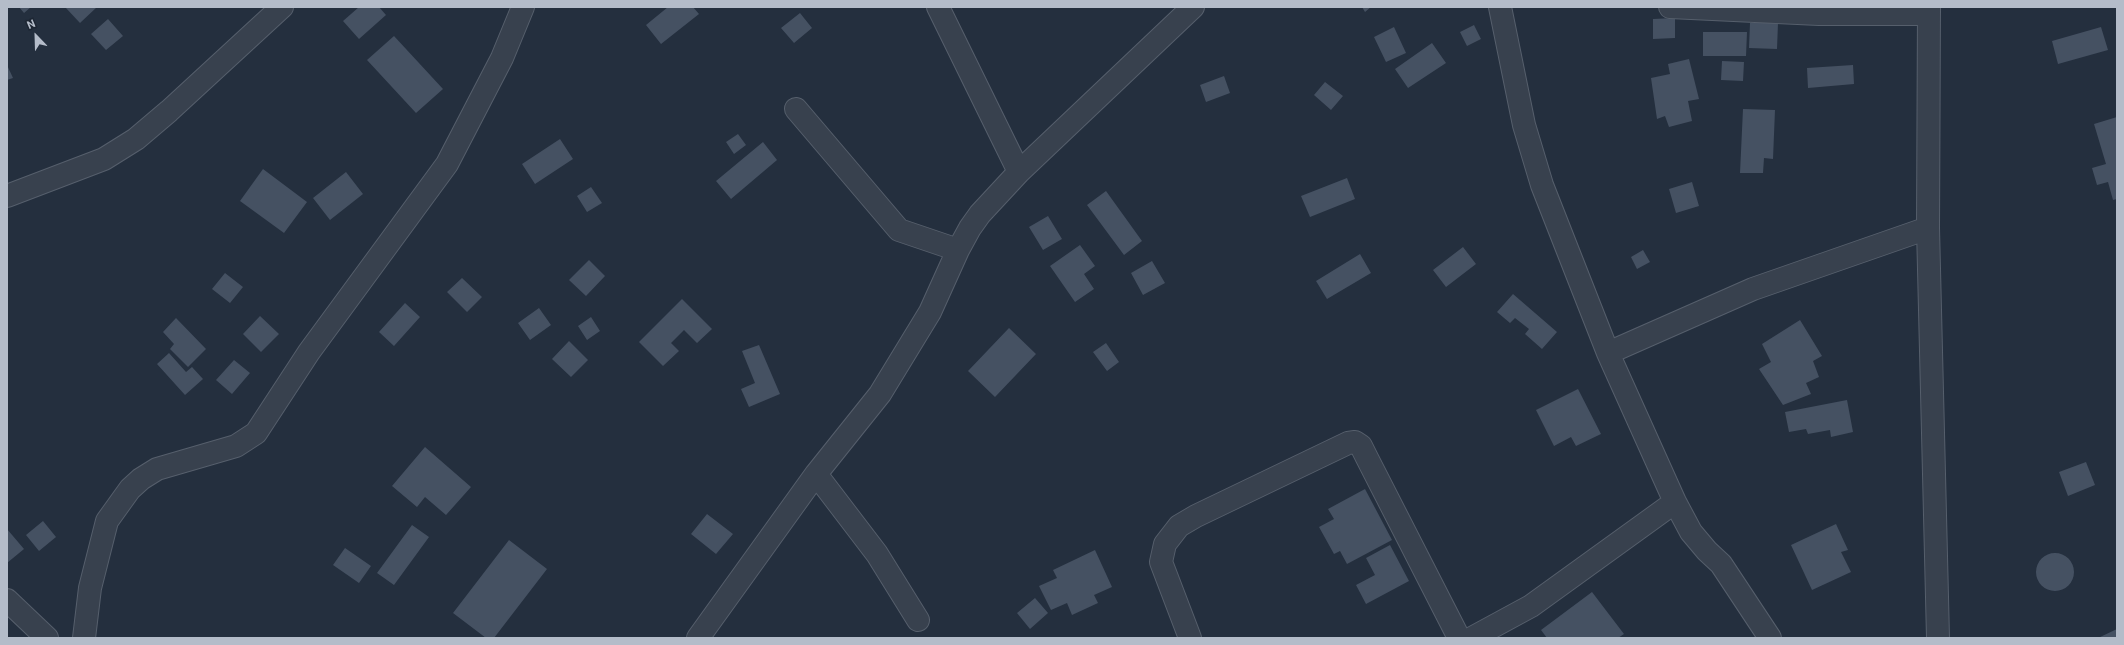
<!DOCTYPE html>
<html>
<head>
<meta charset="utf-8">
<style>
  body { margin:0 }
  #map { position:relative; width:2124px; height:645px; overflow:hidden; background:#242f3e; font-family:Roboto,sans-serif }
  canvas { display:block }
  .frame { position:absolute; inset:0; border:8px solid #b4bcc9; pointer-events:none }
  .north { position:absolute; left:16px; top:16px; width:40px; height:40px; -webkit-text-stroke:3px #1d2633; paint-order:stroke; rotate:337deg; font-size:11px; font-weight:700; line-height:16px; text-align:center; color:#b4bcc9 }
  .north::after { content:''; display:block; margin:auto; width:14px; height:18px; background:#b4bcc9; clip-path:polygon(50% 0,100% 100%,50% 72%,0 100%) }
</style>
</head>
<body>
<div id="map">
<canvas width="2124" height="645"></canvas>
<div class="frame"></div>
<div class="north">N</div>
</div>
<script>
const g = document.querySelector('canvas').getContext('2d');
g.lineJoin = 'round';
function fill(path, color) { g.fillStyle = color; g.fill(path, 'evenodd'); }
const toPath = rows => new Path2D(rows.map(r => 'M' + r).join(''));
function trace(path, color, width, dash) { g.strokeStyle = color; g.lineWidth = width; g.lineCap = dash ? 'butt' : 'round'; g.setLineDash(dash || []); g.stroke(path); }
fill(toPath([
  [19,7,31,7,24,13],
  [65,7,97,7,80,23],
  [359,7,379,7,386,15,359,39,343,21],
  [668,7,693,7,699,14,661,44,646,25],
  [1362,7,1371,7,1365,12],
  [800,13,812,28,794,43,781,28],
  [1675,18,1675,38,1653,39,1653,19],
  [108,19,123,36,106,50,91,34],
  [1750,23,1778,23,1777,49,1749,48],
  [1474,25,1481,39,1467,46,1460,32],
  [1394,27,1406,53,1386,62,1374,37],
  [2101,27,2108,50,2058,64,2052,41],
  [1703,32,1747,32,1746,56,1703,56],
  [394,36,443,89,416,113,367,60],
  [1432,43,1446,63,1408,88,1395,69],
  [1689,59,1699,99,1688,101,1692,121,1669,127,1665,116,1657,119,1651,78,1670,74,1668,64],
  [1722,61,1744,62,1743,81,1721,80],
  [7,65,13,78,7,80],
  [1853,65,1854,84,1808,88,1807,68],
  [1224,76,1230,93,1206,102,1200,85],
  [1325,82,1343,96,1331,110,1314,95],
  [1743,109,1775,110,1773,159,1764,158,1763,173,1740,173],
  [2117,117,2117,199,2113,200,2108,182,2097,185,2092,168,2106,164,2094,124],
  [738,134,746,145,734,154,726,142],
  [560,139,573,159,535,184,522,164],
  [763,142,777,160,731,199,716,181],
  [263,169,307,202,284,233,240,201],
  [346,172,363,194,330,220,313,198],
  [1347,178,1355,199,1310,217,1301,196],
  [1692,182,1699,206,1676,213,1669,189],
  [591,187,602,203,587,212,577,196],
  [1106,191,1142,241,1124,255,1087,205],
  [1048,216,1062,239,1043,250,1029,227],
  [1080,245,1095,266,1084,274,1094,289,1075,302,1050,266],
  [1463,247,1476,264,1446,287,1433,270],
  [1643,250,1650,262,1637,269,1631,257],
  [1360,254,1371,273,1327,299,1316,281],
  [589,260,605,276,586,296,569,280],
  [1152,261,1165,283,1143,295,1131,273],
  [225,273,243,287,230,303,212,289],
  [462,278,482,297,467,312,447,292],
  [1513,294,1557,332,1542,349,1525,334,1529,329,1515,318,1510,323,1497,312],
  [682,299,712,329,697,343,684,330,671,343,679,351,663,366,639,342],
  [405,303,420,317,394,346,379,332],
  [539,308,551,325,530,340,518,323],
  [260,316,279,334,261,352,243,334],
  [591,317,600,331,587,340,578,326],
  [176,318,206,349,188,367,170,349,174,344,163,332],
  [1800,320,1822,356,1813,361,1819,377,1806,383,1811,394,1783,405,1759,369,1771,362,1762,344],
  [1009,328,1036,354,995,397,968,371],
  [569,341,588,360,571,377,552,359],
  [1106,343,1119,362,1107,371,1093,352],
  [759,345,780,394,749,407,741,389,755,383,742,351],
  [169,353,186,372,192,367,203,379,185,395,157,364],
  [234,360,250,373,232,394,216,380],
  [1578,389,1601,434,1576,446,1571,437,1554,446,1536,410],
  [1847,400,1853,432,1831,437,1830,430,1808,434,1806,429,1789,432,1785,412],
  [425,447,471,487,446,515,425,497,417,507,392,486],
  [2086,462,2095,485,2068,496,2059,472],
  [1365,489,1392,540,1347,564,1340,551,1334,554,1319,527,1334,519,1328,509],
  [707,514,733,534,716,554,691,534],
  [43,521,56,537,39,551,26,535],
  [1836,524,1848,550,1841,552,1851,572,1812,590,1791,545],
  [412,525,429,537,394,585,377,573],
  [7,529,24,549,7,563],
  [509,540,547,569,494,638,486,638,453,613],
  [1390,545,1409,581,1366,604,1356,585,1375,575,1366,558],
  [345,548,371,566,359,583,333,565],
  [1095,550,1112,587,1094,595,1098,603,1072,615,1067,603,1051,610,1039,586,1057,578,1053,570],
  '2036 572a19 19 0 1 1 38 0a19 19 0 1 1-38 0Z',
  [1592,592,1624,634,1618,638,1547,638,1541,630],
  [1035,598,1048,613,1030,629,1017,613],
  [2117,629,2117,638,2098,638]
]), '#455162');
const minor = toPath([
  [938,7,1019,172],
  [1500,7,1524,125,1542,185,1608,353,1675,502,1691,532,1707,551,1721,564,1770,638],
  [1670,7,1819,14,1929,14],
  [1929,7,1928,228,1938,638],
  [796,109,899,230,958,250],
  [7,196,104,159,136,139,169,111,282,7],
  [1608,353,1753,289,1928,228],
  [816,474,877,554,918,620],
  [7,600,47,638],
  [84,638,90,588,107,521,130,489,141,479,157,469,236,446,256,433,309,352,447,164,502,58,523,7],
  [698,638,816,474,880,394,930,312,958,250,970,228,980,214,1019,172,1193,7],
  [1190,638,1161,562,1165,544,1179,526,1196,516,1348,443,1355,442,1361,446,1367,458,1459,638],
  [1472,638,1531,606,1675,502]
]);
trace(minor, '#565f6c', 24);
trace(minor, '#38414e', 22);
</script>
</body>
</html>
